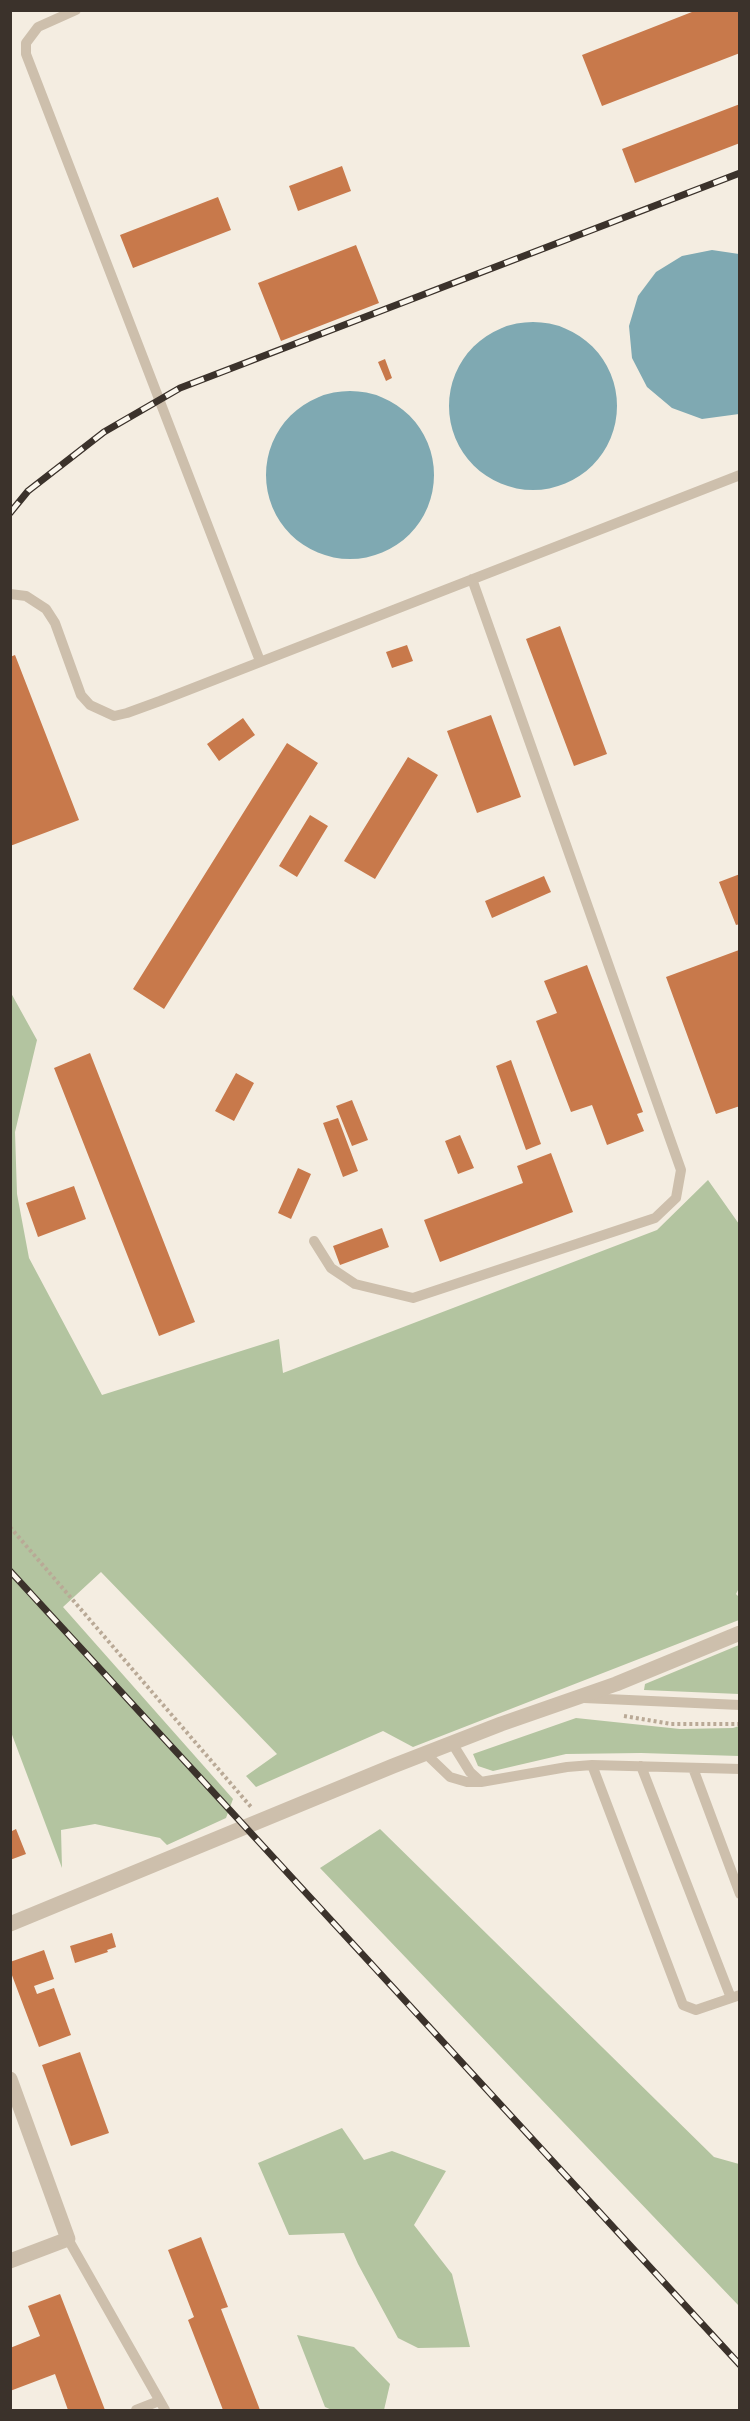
<!DOCTYPE html>
<html>
<head>
<meta charset="utf-8">
<style>
  body { margin:0 }
  #map { position:relative; width:750px; height:2421px; overflow:hidden; background:#f4ede1; font-family:Figtree,sans-serif }
  canvas { display:block }
  .frame { position:absolute; inset:0; border:12px solid #3b322b; pointer-events:none }
</style>
</head>
<body>
<div id="map">
<canvas width="750" height="2421"></canvas>
<div class="frame"></div>
</div>
<script>
const g = document.querySelector('canvas').getContext('2d');
g.lineJoin = 'round';
function fill(path, color) { g.fillStyle = color; g.fill(path, 'evenodd'); }
const toPath = rows => new Path2D(rows.map(r => 'M' + r).join(''));
function trace(path, color, width, dash) { g.strokeStyle = color; g.lineWidth = width; g.lineCap = dash ? 'butt' : 'round'; g.setLineDash(dash || []); g.stroke(path); }
fill(toPath([
  [11,993,37,1040,15,1132,17,1194,29,1258,102,1395,279,1339,283,1373,657,1230,708,1180,739,1224,740,1586,736,1594,739,1597,739,1620,413,1747,383,1731,256,1787,246,1776,277,1754,101,1572,63,1607,233,1799,226,1818,167,1845,160,1838,95,1824,61,1830,62,1868,11,1732],
  [739,1645,739,1694,644,1690,645,1684],
  [576,1718,680,1729,733,1728,739,1726,739,1756,641,1753,566,1754,493,1771,478,1766,473,1754],
  [380,1829,714,2157,739,2164,739,2306,320,1868],
  [342,2128,364,2160,392,2151,446,2171,414,2225,452,2274,470,2347,418,2348,398,2338,358,2264,344,2233,289,2235,258,2163],
  [297,2335,354,2347,390,2384,384,2410,332,2410,325,2407]
]), '#b3c4a0');
fill(toPath([
  [712,250,739,254,739,414,702,419,672,408,647,387,632,358,629,326,638,296,656,272,682,256],
  '449 406a84 84 0 1 1 168 0a84 84 0 1 1-168 0Z',
  '266 475a84 84 0 1 1 168 0a84 84 0 1 1-168 0Z'
]), '#7fa9b2');
fill(toPath([
  [697,10,740,10,740,53,602,106,582,55],
  [740,104,740,143,635,183,622,149],
  [342,166,351,191,298,211,289,186],
  [218,197,231,230,133,268,120,235],
  [356,245,379,303,281,341,258,283],
  [385,359,392,378,386,381,378,362],
  [560,626,607,754,574,766,526,639],
  [407,645,413,661,392,668,386,652],
  [15,655,79,820,10,846,10,657],
  [491,715,521,797,477,813,447,731],
  [243,718,255,735,219,761,207,744],
  [287,743,318,763,164,1009,133,989],
  [408,757,438,775,375,879,344,861],
  [310,815,328,826,297,877,279,866],
  [740,874,740,924,736,925,719,882],
  [544,876,551,892,492,918,485,901],
  [739,950,740,1106,716,1114,666,977],
  [587,965,643,1112,637,1114,644,1131,607,1145,592,1105,571,1112,536,1021,557,1013,544,981],
  [90,1053,195,1322,159,1336,54,1068],
  [511,1060,541,1144,526,1150,496,1066],
  [236,1073,254,1083,234,1121,215,1111],
  [352,1100,368,1140,352,1146,336,1106],
  [338,1118,358,1171,343,1177,323,1123],
  [460,1135,474,1168,458,1174,445,1141],
  [551,1153,573,1212,440,1262,424,1220,523,1183,517,1166],
  [298,1168,311,1174,291,1219,278,1213],
  [74,1186,86,1219,38,1237,26,1203],
  [382,1228,389,1247,340,1265,333,1246],
  [16,1829,26,1854,10,1860,10,1832],
  [112,1933,116,1947,107,1950,108,1952,75,1963,70,1946],
  [44,1950,54,1979,34,1986,37,1994,54,1988,71,2035,39,2047,10,1970,10,1962],
  [80,2052,109,2133,71,2146,42,2065],
  [201,2237,228,2307,221,2309,260,2410,223,2410,188,2320,194,2317,168,2250],
  [60,2294,105,2410,68,2410,55,2374,10,2391,10,2348,40,2336,28,2306]
]), '#c8794b');
trace(toPath([
  [10,1527,251,1807],
  [624,1716,671,1724,740,1724]
]), '#b9a996', 4, [3, 3]);
trace(toPath([
  [76,10,38,27,26,43,26,54,260,661],
  [10,594,26,596,46,609,55,623,81,695,90,705,114,716,127,713,160,701,740,475],
  [314,1241,331,1268,355,1284,413,1298,655,1218,676,1198,681,1170,472,579],
  [584,1698,740,1705],
  [452,1743,470,1772,481,1782],
  [425,1753,450,1777,467,1782,481,1782,567,1767,592,1765,740,1769],
  [592,1765,683,2005,696,2010,740,1995],
  [641,1766,731,1998],
  [693,1768,740,1894],
  [68,2239,165,2410],
  [136,2410,159,2401]
]), '#cdbfac', 10);
trace(toPath([
  [10,1924,393,1766,501,1724,616,1684,740,1633],
  [10,2079,68,2239,10,2261]
]), '#cdbfac', 15);
const rail = toPath([
  [10,513,28,491,104,432,180,388,740,173],
  [10,1571,740,2365]
]);
trace(rail, '#3b322b', 7);
trace(rail, '#fbf7ee', 4.5, [14]);
</script>
</body>
</html>
